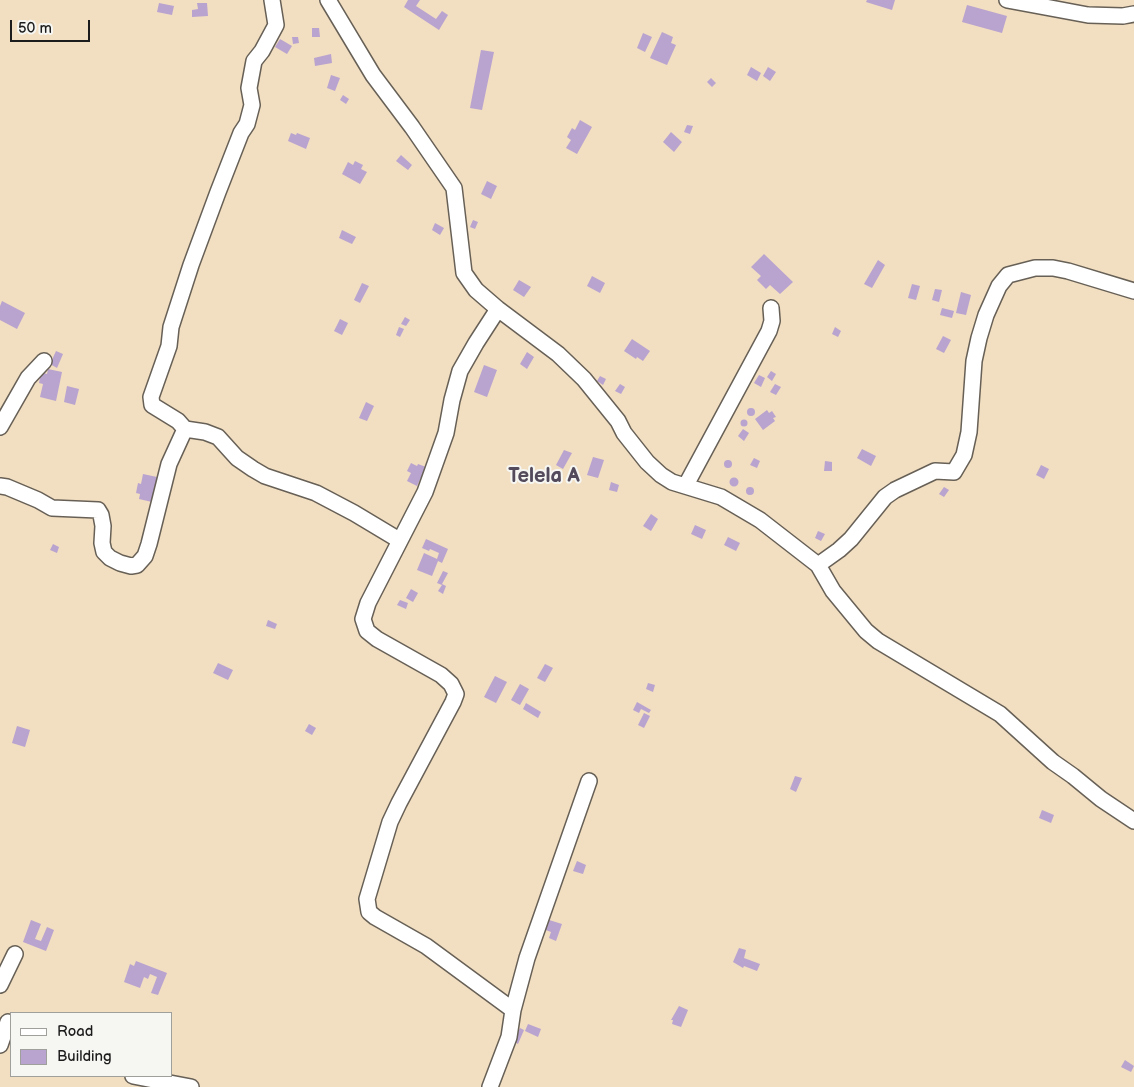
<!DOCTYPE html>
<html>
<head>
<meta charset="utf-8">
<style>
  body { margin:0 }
  #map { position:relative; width:1134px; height:1087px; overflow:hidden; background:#f2dec1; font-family:"Balsamiq Sans",sans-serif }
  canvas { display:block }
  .legend { position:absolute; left:10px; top:1012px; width:162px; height:65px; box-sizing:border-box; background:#f6f6f2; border:1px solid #9f9f9c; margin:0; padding:6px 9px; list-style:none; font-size:15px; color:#1c1c1c }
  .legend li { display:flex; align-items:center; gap:10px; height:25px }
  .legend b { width:25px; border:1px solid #9f9f9c }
  .scale { position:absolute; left:10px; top:20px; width:80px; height:22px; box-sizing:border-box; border:2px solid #1c1c1c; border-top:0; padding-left:6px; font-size:15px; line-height:18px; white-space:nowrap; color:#1c1c1c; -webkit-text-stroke:4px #f6f6f2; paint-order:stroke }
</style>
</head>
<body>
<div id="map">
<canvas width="1134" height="1087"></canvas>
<ul class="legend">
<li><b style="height:6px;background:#fff"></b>Road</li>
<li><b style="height:14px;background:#b9a3cf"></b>Building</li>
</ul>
<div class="scale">50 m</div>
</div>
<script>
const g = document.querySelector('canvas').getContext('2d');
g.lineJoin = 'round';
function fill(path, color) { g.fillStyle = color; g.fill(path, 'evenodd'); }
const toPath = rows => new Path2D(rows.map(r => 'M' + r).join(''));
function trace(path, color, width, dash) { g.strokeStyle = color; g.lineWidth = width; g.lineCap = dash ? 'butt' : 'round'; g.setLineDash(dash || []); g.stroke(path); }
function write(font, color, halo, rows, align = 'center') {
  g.font = font + ' "Balsamiq Sans",sans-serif'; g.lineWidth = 4; g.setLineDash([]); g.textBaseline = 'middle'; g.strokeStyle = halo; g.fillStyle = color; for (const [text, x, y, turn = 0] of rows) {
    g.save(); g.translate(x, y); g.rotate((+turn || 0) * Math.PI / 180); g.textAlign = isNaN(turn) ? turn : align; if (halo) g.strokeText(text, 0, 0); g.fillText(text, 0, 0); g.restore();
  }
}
fill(toPath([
  [408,0,420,0,416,6,436,19,442,11,448,15,439,30,404,7],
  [867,0,895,0,892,10,866,2],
  [159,3,174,6,172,15,157,12],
  [197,3,207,3,208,16,192,17,192,10,198,9],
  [967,5,1007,16,1002,33,962,22],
  [312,28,319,28,320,37,312,37],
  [662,32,673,37,671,43,676,45,667,65,650,58],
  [643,33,652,37,645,52,637,48],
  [292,37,298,37,299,43,293,44],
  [280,39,292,46,287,54,275,47],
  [481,50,494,52,482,110,470,108],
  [331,54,332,63,315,66,314,58],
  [751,67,761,73,757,81,747,75],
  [768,67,776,72,770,81,763,76],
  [331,75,340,78,335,91,327,88],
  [711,78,716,83,712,87,707,82],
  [343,95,349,99,346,104,340,100],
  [580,120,592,127,577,154,566,148,571,140,567,137,572,128,575,130],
  [687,125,693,126,690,134,684,132],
  [671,132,682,142,674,152,663,142],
  [291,133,296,135,297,133,310,138,306,149,288,141],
  [401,155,412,165,408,170,396,161],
  [355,161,363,165,361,169,367,172,360,184,342,174,348,162,353,165],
  [487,181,497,186,491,199,481,194],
  [473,220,478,222,475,229,470,227],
  [435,223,444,228,440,235,432,230],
  [342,230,356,237,352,244,339,238],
  [764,254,793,282,780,294,770,285,766,289,757,280,761,276,751,267],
  [878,260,885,265,872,288,864,284],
  [592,276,605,283,600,293,587,286],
  [519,280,531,287,524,297,513,290],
  [362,283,369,286,360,303,354,300],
  [912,284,920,286,916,300,908,298],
  [935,289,942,290,939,302,932,300],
  [961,292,971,295,966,315,956,313],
  [2,301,25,313,17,329,0,320,0,306],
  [942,308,954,311,952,318,940,315],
  [405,317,410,320,406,326,401,324],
  [340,319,348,323,342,335,334,331],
  [399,327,404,329,400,337,396,335],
  [835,327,841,331,838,337,832,334],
  [943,336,951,340,944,353,936,349],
  [632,339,650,351,643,361,637,357,636,359,624,351],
  [56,351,63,354,57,368,50,364],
  [527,352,534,357,527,369,520,364],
  [484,365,497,370,487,397,474,392],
  [48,369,62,372,56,401,40,397,43,384,39,383,41,372,47,374],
  [771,371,776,374,772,381,767,377],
  [759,375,765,378,761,387,754,383],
  [600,376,606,379,603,385,597,381],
  [620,384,625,387,621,394,615,391],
  [775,384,781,387,776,395,770,392],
  [67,386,79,389,75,405,64,402],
  [366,402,374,406,367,421,359,418],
  '747 412a4 4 0 1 1 8 0a4 4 0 1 1-8 0Z',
  [767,410,769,413,772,411,776,417,773,418,775,421,763,430,755,419],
  '740.5 423a3.5 3.5 0 1 1 7 0a3.5 3.5 0 1 1-7 0Z',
  [743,429,749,433,744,441,738,436],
  [862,449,876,456,871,466,857,458],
  [564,450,572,453,563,469,556,465],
  [593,457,604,460,598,478,587,475],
  [754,458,760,461,757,468,750,465],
  '724 464a4 4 0 1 1 8 0a4 4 0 1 1-8 0Z',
  [825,461,832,462,832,471,824,471],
  [411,463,417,466,418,464,426,467,417,486,407,481,411,473,407,471],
  [1041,465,1049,469,1044,479,1036,475],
  [143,474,157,477,152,502,139,499,140,494,136,493,138,483,141,484],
  '729.5 482a4.5 4.5 0 1 1 9 0a4.5 4.5 0 1 1-9 0Z',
  [611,482,619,485,617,492,609,490],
  [944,487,949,490,944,497,939,494],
  '746 491a4 4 0 1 1 8 0a4 4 0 1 1-8 0Z',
  [651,514,658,519,651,531,643,526],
  [695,525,706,530,702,539,691,534],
  [818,531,825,534,821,541,815,538],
  [728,537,740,543,736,551,724,545],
  [426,539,448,549,442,563,438,561,432,576,417,570,424,553,437,559,439,553,430,549,429,551,422,548],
  [53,544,59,547,57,553,50,550],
  [443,571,448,573,442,584,446,586,443,594,438,591,442,585,437,583],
  [411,589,418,593,413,602,406,598],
  [400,600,408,603,406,609,397,605],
  [268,620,277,624,275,629,266,626],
  [218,663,233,670,228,680,213,673],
  [545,664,553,668,545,682,537,678],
  [495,676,507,682,496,703,484,697],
  [648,683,655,685,653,692,646,689],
  [520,684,529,689,520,705,511,700],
  [637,702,651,710,649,713,641,709,639,713,633,710],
  [526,703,541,712,538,718,523,709],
  [644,713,650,716,644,728,638,725],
  [309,724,316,728,312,735,305,731],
  [17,726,30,730,25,747,12,743],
  [795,776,802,778,796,792,790,789],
  [1042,810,1054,815,1051,823,1039,818],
  [577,861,586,865,583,874,573,871],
  [546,919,562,924,556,941,549,938,551,932,543,929],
  [31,920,41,924,35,939,41,941,47,927,54,930,46,951,23,942],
  [739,948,746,950,744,958,760,964,757,971,744,966,743,968,733,962],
  [136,961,167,973,158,995,151,993,157,977,150,974,148,979,144,977,140,988,124,982,130,964,134,966],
  [679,1006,688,1010,681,1027,672,1024,673,1020,671,1020],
  [528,1024,541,1029,538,1037,525,1031],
  [520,1028,524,1030,518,1044,513,1041],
  [1125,1060,1134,1066,1131,1072,1121,1067]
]), '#b9a3cf');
const minor = toPath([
  [272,0,276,25,262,51,254,61,249,88,252,105,247,124,241,133,218,192,191,265,171,327,169,346,151,397,152,405,178,421,185,429,205,432,218,437,237,458,253,469,265,476,316,493,354,513,399,540],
  [328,0,373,75,412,127,454,188,464,273,476,290,498,309,558,354,584,379,618,421,624,433,647,462,661,475,672,482,721,497,760,520,818,565,833,591,866,631,878,641,1000,714,1053,762,1073,776,1101,799,1134,821],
  [1007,0,1088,15,1123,16,1134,14],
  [498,309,476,343,460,371,452,400,446,433,425,492,368,603,363,619,367,631,377,639,441,675,451,684,456,694,453,702,399,803,390,822,367,899,369,912,375,917,426,946,513,1010],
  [0,427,28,378,44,361],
  [686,485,769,331,772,321,771,308],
  [0,486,7,487,38,500,52,508,98,510,101,515,103,526,102,543,104,552,110,558,120,563,131,566,137,565,145,556,149,544,169,464,185,429],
  [818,565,839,550,851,539,885,497,895,490,935,471,954,472,964,455,969,432,974,361,979,338,986,315,999,286,1008,275,1035,268,1053,268,1068,271,1134,291],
  [0,985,15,954],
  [0,1045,8,1022],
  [133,1076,191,1087],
  [490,1087,509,1037,513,1010,527,958,589,781]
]);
trace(minor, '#676056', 18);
trace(minor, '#fff', 15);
write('bold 20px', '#534b5b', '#f6f6f2', [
  ["Telela A",544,477]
]);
</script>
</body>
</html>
